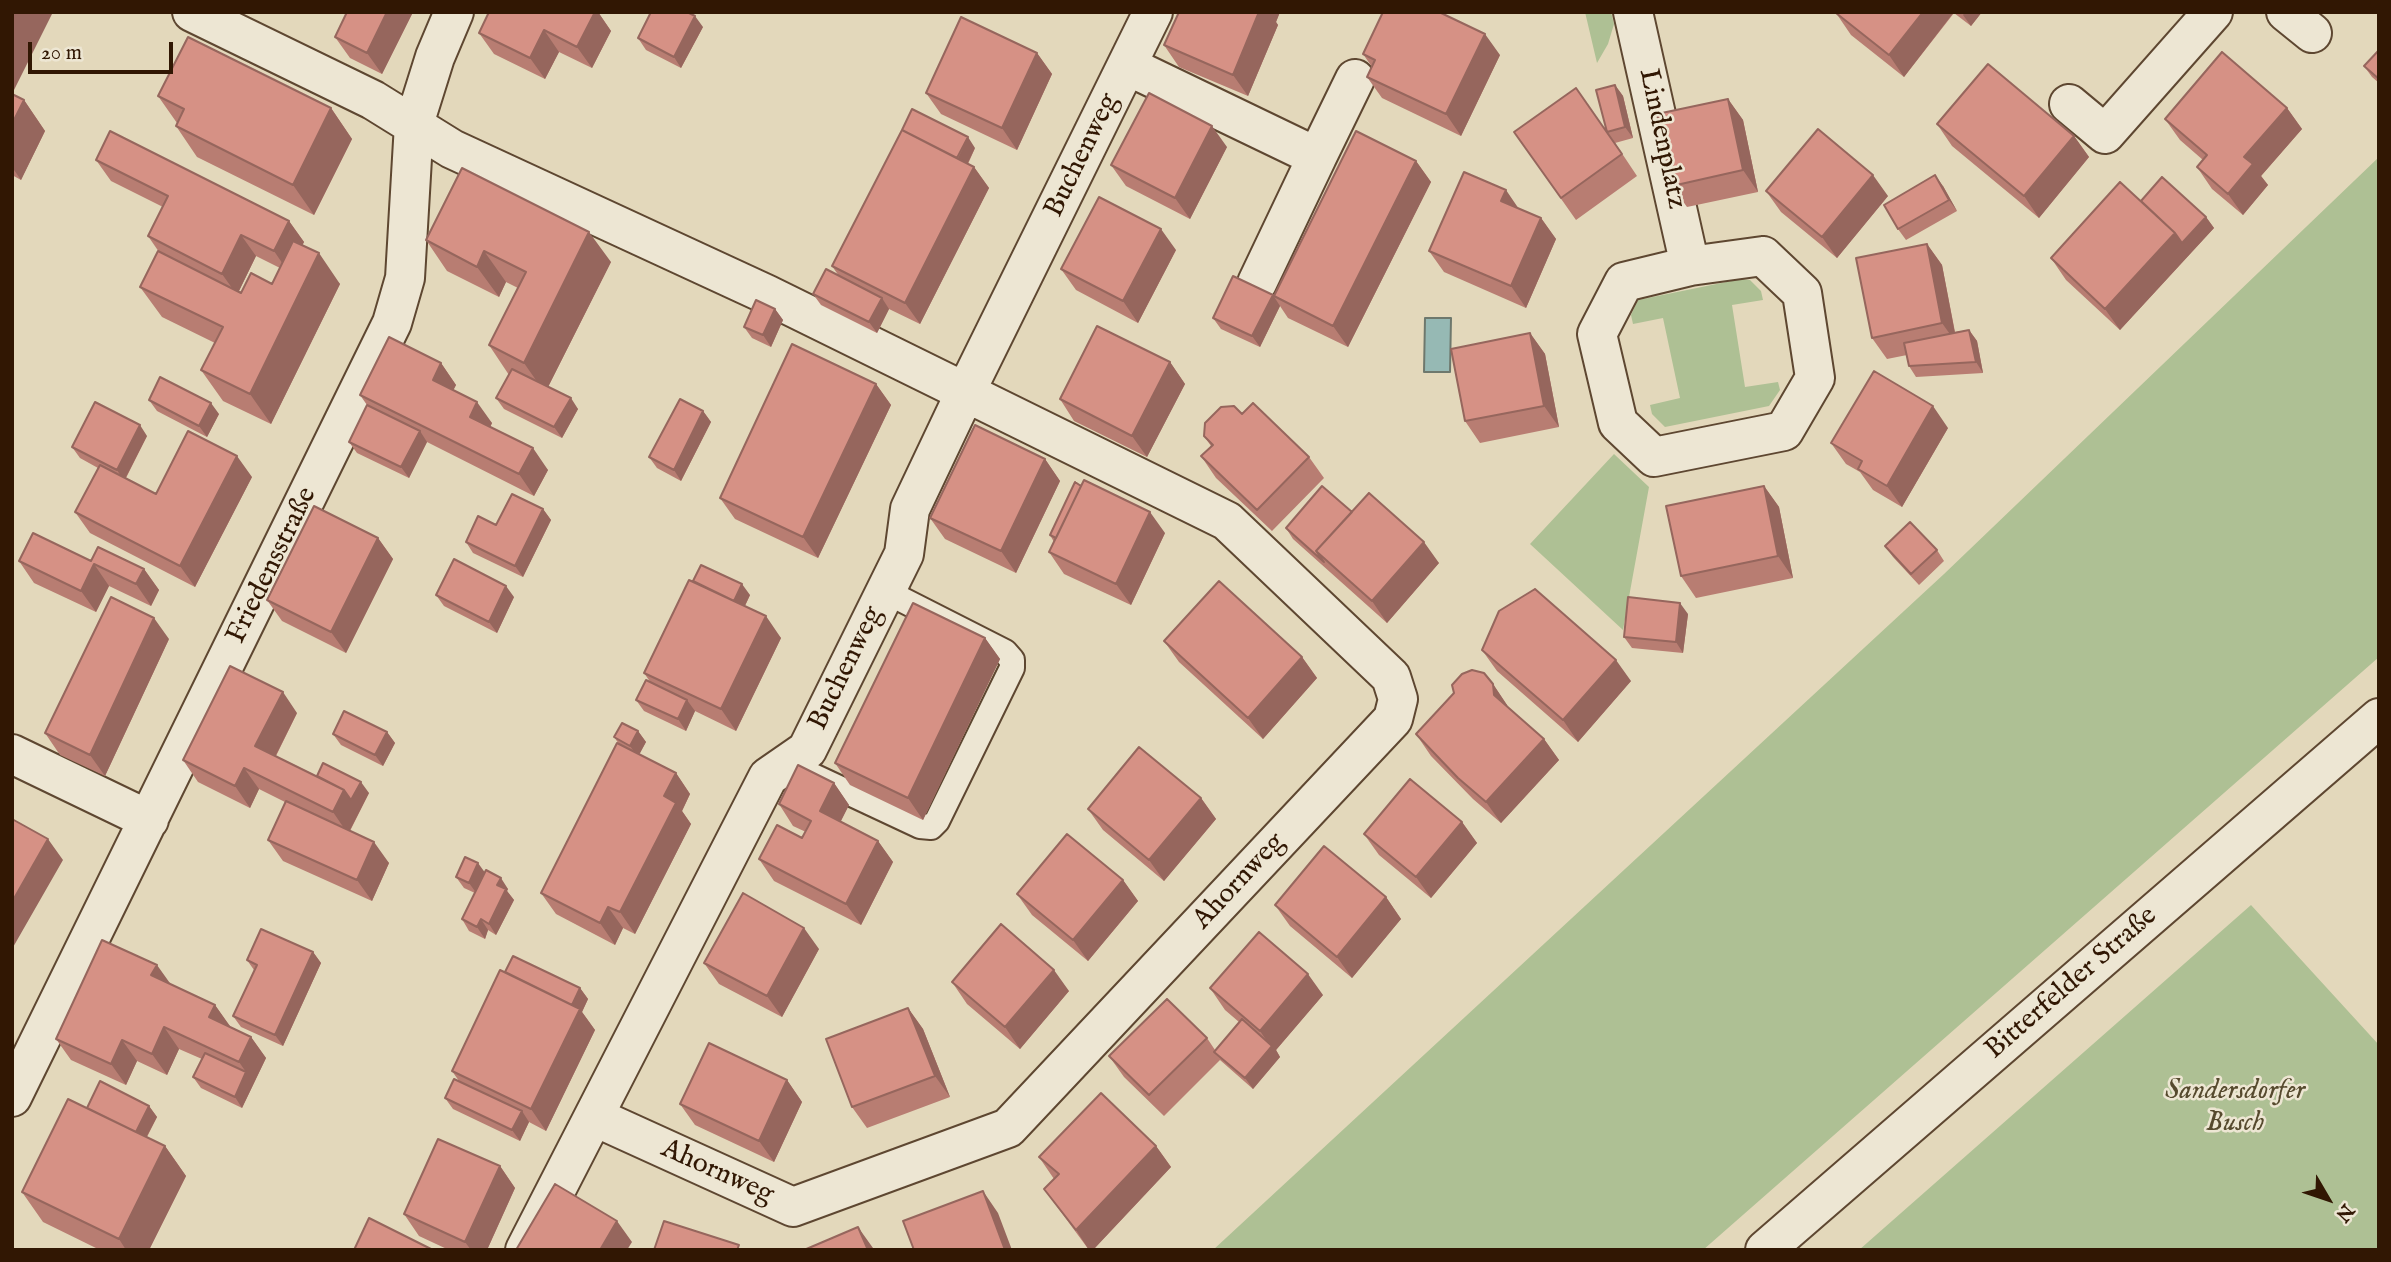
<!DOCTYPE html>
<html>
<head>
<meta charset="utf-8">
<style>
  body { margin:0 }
  #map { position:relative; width:2391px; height:1262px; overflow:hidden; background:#e3d8bb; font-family:"IM FELL English",serif }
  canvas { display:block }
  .frame { position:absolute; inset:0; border:14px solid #311703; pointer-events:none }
  .north { position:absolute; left:2293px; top:1164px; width:70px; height:70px; -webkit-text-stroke:5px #ede6d3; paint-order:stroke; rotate:129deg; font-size:19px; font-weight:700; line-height:28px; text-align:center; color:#311703 }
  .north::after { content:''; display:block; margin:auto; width:24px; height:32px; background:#311703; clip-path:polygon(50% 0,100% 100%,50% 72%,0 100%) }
  .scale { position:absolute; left:28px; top:42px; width:145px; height:32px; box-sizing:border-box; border:4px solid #311703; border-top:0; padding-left:9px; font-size:21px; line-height:24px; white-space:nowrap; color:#311703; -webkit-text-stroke:5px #ede6d3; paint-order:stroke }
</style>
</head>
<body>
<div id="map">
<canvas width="2391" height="1262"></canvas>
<div class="frame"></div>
<div class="north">N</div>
<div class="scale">20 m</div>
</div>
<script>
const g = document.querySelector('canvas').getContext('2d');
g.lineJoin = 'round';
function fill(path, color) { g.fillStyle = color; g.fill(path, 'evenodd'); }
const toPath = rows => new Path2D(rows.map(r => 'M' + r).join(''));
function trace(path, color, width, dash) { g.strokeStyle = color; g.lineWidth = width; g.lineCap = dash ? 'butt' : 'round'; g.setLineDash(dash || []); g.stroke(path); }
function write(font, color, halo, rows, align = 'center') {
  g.font = font + ' "IM FELL English",serif'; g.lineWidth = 5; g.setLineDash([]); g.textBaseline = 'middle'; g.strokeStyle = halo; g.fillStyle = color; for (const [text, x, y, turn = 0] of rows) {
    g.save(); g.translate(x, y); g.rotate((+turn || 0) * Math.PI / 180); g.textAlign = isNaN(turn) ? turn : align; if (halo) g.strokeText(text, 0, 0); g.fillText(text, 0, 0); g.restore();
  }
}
fill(toPath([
  [1585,12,1611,12,1614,24,1608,44,1597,63],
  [2379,157,2379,657,1703,1250,1213,1250,1944,574],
  [1741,279,1750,280,1761,291,1763,300,1732,305,1745,387,1778,382,1780,390,1769,406,1665,427,1652,414,1650,405,1680,398,1663,318,1633,324,1631,315,1638,300],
  [1614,454,1649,487,1623,630,1530,544],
  [2251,905,2379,1045,2379,1250,1859,1250]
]), '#aec094');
const water = toPath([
  [1425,318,1451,318,1450,372,1424,372,1425,318]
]);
fill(water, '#96b9b4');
trace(water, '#6e786d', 2);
const service = toPath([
  [809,774,920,826,931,827,937,821,1012,668,1012,660,1005,652,885,591]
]);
const minor = toPath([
  [192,12,373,100,452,149,768,295,1227,521,1391,677,1398,699,1393,719,1008,1128,793,1207,595,1117],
  [1633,12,1690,266],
  [2286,12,2312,33],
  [1128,66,1317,157,1355,79],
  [2069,104,2105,134,2213,12],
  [1763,256,1802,293,1815,378,1784,431,1654,457,1618,423,1597,334,1624,282,1690,266,1763,256],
  [1257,283,1317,157],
  [12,754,149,820],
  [12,1097,392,323,405,278,414,124,435,57,454,12],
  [525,1250,768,777,807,750,904,554,910,509,966,391,1153,12]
]);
const tertiary = toPath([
  [1765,1250,2379,718]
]);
trace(service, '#5e4731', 28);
trace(minor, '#5e4731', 42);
trace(tertiary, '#5e4731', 42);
trace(service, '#ede6d3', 24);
trace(minor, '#ede6d3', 38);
trace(tertiary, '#ede6d3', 38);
fill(toPath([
  [347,12,413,12,382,74,350,58,335,37],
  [489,12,598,12,611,31,592,68,559,52,545,79,494,54,479,33],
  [1179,12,1280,12,1276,22,1278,25,1248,96,1179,67,1164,45],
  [1837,12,1982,12,1971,26,1954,13,1904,77,1851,35,1836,13],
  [703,27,681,68,646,50,638,38],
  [2379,50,2379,83,2372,77,2364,66],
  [1037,53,1052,74,1017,150,941,114,926,93],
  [1363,54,1500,55,1461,136,1382,98,1367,77,1372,67],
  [1615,85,1623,96,1633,138,1615,143,1637,176,1576,220,1514,132,1607,132],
  [12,94,24,100,45,131,21,180,12,175],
  [158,96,331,108,352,139,314,215,197,157,176,126,177,123],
  [1728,99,1743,120,1758,192,1687,207,1672,186],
  [2287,108,2302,129,2261,176,2268,185,2243,215,2212,189,2197,167,2203,160,2180,140,2165,119],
  [1937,124,2074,136,2089,157,2039,218,1952,146],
  [1227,147,1190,219,1126,186,1111,165],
  [975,148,968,164,974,167,989,188,920,324,889,309,877,333,821,305,813,294,839,276,832,266],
  [96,160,289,221,304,242,302,245,340,284,271,424,223,401,201,370,215,343,162,317,140,287,159,252,148,236,163,207,111,181],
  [256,256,280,268,272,284,241,293,239,291],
  [1416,161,1431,182,1348,347,1288,318,1280,306,1260,347,1221,329,1213,318,1273,295,1274,296],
  [1943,186,1957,211,1906,240,1898,229],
  [1766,191,1888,196,1837,258,1781,212],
  [2141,201,2206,217,2214,228,2120,330,2066,280,2051,258],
  [1541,218,1556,239,1526,308,1444,272,1429,251],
  [426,240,611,262,548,387,578,409,562,438,504,409,496,398,509,375,489,345,518,288,506,282,499,297,447,271],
  [1927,244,1942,265,1955,332,1969,330,1977,341,1983,373,1916,377,1909,366,1907,355,1887,359,1872,338],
  [1176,250,1138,323,1076,290,1061,269],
  [775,309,783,320,771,347,752,338,744,327],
  [1530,333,1545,354,1559,427,1480,443,1465,421],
  [1170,362,1185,384,1147,457,1074,421,1060,399],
  [441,363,456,385,453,390,492,423,490,427,548,470,534,496,427,442,409,478,357,453,349,442,367,405,360,395],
  [876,384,891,405,818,558,735,519,720,498],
  [149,400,219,414,207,437,157,411],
  [703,411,711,422,681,481,657,468,649,457],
  [1242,414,1309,457,1324,478,1272,531,1216,478,1201,456,1211,446,1204,436],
  [1948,428,1902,507,1873,490,1860,472,1846,464,1831,443],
  [147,436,126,478,156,494,252,477,195,587,90,533,75,512,98,468,80,458,72,447],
  [1045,459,1060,481,1016,573,945,539,930,518],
  [1764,486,1779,507,1793,578,1696,598,1681,576],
  [543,509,551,520,523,577,473,553,466,542,496,525],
  [1352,512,1439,563,1387,623,1293,539,1286,528],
  [1165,533,1131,605,1064,574,1049,552,1054,542,1050,535],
  [378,538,393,559,346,653,282,621,267,600],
  [1885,546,1937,550,1944,561,1919,585,1893,557],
  [19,561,91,561,144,569,159,590,151,606,109,586,96,612,34,583],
  [693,581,750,595,745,606,781,638,736,731,695,711,686,731,644,711,636,700,651,683,644,673],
  [436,595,514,597,497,633,444,606],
  [1688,614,1683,653,1632,648,1624,637],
  [985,638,1000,659,923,820,850,785,835,763],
  [169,639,105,776,60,755,45,733],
  [1164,641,1302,657,1317,678,1263,739,1179,662],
  [1482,650,1631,681,1578,742,1497,671],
  [1493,684,1507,705,1508,707,1544,739,1559,760,1501,823,1473,799,1431,756,1416,734],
  [297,713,276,756,317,776,369,793,350,831,389,863,372,901,283,861,268,840,285,802,259,789,250,808,198,782,183,760],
  [638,731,646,742,639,754,676,773,690,794,682,811,691,824,635,934,623,928,615,945,556,914,541,893,619,744,614,737],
  [387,732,395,743,383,766,341,745,333,734],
  [834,783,849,805,840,822,878,841,893,862,861,925,774,881,759,859,802,838,806,832,793,826,779,804],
  [1201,798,1216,819,1164,881,1103,830,1088,809],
  [1462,822,1477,843,1431,898,1379,855,1364,834],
  [485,873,508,889,507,891,514,900,496,935,488,930,485,939,469,931,462,919,475,893,464,888,456,877],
  [1123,880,1138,901,1088,961,1032,915,1017,894],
  [1386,897,1401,919,1352,978,1290,926,1275,905],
  [819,949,782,1017,719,984,704,963],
  [313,952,321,963,283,1046,241,1027,233,1016,254,970,247,960],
  [505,972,580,988,588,999,582,1012,595,1030,546,1131,529,1122,520,1141,453,1109,445,1098,459,1081,452,1071],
  [952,982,1069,991,1020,1049,967,1004],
  [170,984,215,1005,230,1027,251,1037,266,1058,242,1108,201,1088,193,1077,202,1059,179,1049,167,1075,137,1061,126,1085,71,1060,56,1039],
  [1210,988,1323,995,1276,1050,1280,1057,1253,1089,1220,1060,1164,1116,1124,1077,1109,1056,1207,1038,1215,1050,1239,1022,1225,1010],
  [908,1008,923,1029,950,1097,867,1128,852,1107],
  [787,1080,802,1102,774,1162,695,1125,680,1104],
  [149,1106,157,1117,147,1137,165,1146,186,1176,149,1250,100,1250,43,1222,22,1192,87,1108],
  [1156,1146,1171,1167,1093,1250,1089,1250,1044,1189,1054,1179,1039,1157],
  [500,1166,515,1188,487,1250,449,1250,419,1236,404,1214]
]), '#b87d72');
fill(toPath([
  [16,12,53,12,12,94,12,21],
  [387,12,413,12,382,74,367,53],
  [595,12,598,12,611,31,592,68,577,47],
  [1259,12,1280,12,1276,22,1278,25,1248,96,1233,75],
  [1923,12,1954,12,1904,77,1889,55],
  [1965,12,1982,12,1971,26,1963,15],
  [695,16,703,27,681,68,674,57],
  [544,30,559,52,545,79,530,58],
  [1485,34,1500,55,1461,136,1446,114],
  [1037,53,1052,74,1017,150,1002,128],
  [1615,85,1623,96,1633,138,1625,127],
  [1728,99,1743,120,1758,192,1743,170],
  [24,100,45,131,21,180,12,167,12,124],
  [331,108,352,139,314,215,293,185],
  [2287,108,2302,129,2261,176,2268,185,2243,215,2228,194,2244,157],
  [1212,126,1227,147,1190,219,1175,198],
  [2074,136,2089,157,2039,218,2024,196],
  [968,137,975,148,962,175,955,164],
  [1416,161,1431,182,1348,347,1333,326],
  [974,167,989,188,920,324,905,303],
  [1873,175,1888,196,1837,258,1822,237],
  [1935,175,1943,186,1957,211,1949,200],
  [1506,190,1521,212,1501,201],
  [2206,217,2214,228,2120,330,2105,309,2175,233],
  [1541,218,1556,239,1526,308,1511,286],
  [289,221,304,242,289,273,274,251],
  [1161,229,1176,250,1138,323,1123,301],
  [589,232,611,262,545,393,524,363],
  [241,235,256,256,237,295,222,274],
  [1927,244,1942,265,1957,344,1942,323],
  [484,251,506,282,499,297,477,267],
  [319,253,340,284,271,424,250,394],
  [1273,295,1280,306,1260,347,1252,336],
  [882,298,889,309,877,333,869,322],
  [775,309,783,320,771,347,763,335],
  [1969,330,1977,341,1983,373,1976,362],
  [1530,333,1545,354,1559,427,1544,406],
  [1170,362,1185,384,1147,457,1132,436],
  [441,363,456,385,448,401,433,380],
  [876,384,891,405,818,558,803,537],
  [571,398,578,409,562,438,554,427],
  [477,402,492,423,485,438,470,417],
  [211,403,219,414,207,437,199,426],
  [1933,406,1948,428,1902,507,1887,486],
  [703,411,711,422,681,481,674,470],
  [140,425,147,436,124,481,117,470],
  [420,431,427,442,409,478,401,467],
  [533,448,548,470,534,496,519,474],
  [237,456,252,477,195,587,180,566],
  [1045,459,1060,481,1016,573,1001,551],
  [1764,486,1779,507,1793,578,1778,556],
  [543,509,551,520,523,577,515,566],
  [1150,512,1165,533,1131,605,1116,584],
  [378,538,393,559,346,653,331,632],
  [1424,542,1439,563,1387,623,1372,601],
  [94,564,109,586,96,612,81,591],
  [144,569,159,590,151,606,136,584],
  [742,584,750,595,739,618,732,607],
  [506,586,514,597,497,633,489,622],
  [1680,603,1688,614,1683,653,1676,642],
  [766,616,781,638,736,731,721,709],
  [154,618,169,639,105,776,90,755],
  [985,638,1000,659,923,820,908,798],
  [1302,657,1317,678,1263,739,1248,718],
  [1616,660,1631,681,1578,742,1563,720],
  [1493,684,1507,705,1509,716,1494,695],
  [283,692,297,713,270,767,255,746],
  [687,700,695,711,686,731,678,719],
  [638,731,646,742,638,757,630,746],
  [387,732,395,743,383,766,375,755],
  [1544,739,1559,760,1501,823,1486,802],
  [244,768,259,789,250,808,235,786],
  [676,773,690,794,682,811,691,824,635,934,620,912,664,796],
  [361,782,369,793,348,834,333,812,344,790],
  [834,783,849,805,835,833,820,811],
  [1201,798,1216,819,1164,881,1149,860],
  [1462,822,1477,843,1431,898,1416,877],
  [48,839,63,860,12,949,12,902],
  [878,841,893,862,861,925,846,904],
  [374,842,389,863,372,901,357,880],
  [478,863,486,874,477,894,469,883],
  [501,878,508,889,507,891,514,900,496,935,489,924,497,885],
  [1123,880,1138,901,1088,961,1073,940],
  [1386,897,1401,919,1352,978,1337,957],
  [608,907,623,928,615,945,600,923],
  [481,919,488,930,485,939,477,927],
  [804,928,819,949,782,1017,767,996],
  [313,952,321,963,283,1046,275,1035],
  [157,965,172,986,151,975],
  [1054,970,1069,991,1020,1049,1005,1027],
  [1308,974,1323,995,1276,1050,1280,1057,1253,1089,1245,1078,1271,1047,1260,1031],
  [580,988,588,999,582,1012,595,1030,546,1131,531,1109,570,1010],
  [215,1005,230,1026,224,1039,209,1017],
  [908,1008,923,1029,950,1097,935,1076],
  [164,1027,179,1049,167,1075,152,1054],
  [251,1037,266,1058,242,1108,235,1097,246,1072,239,1062],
  [122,1040,137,1061,126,1085,111,1064],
  [787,1080,802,1102,774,1162,759,1141],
  [149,1106,157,1117,138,1153,131,1142],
  [522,1111,529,1122,520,1141,512,1130],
  [165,1146,186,1176,149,1250,126,1250,119,1239],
  [1156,1146,1171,1167,1093,1250,1089,1250,1076,1230],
  [500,1166,515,1188,487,1250,471,1250,465,1242],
  [983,1191,998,1213,1012,1250,1005,1250],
  [617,1221,632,1242,627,1250,600,1250],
  [858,1227,873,1248,874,1250,868,1250]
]), '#96665d');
const building = toPath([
  [12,12,16,12,12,21,12,12],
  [347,12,387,12,367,53,335,37,347,12],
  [489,12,595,12,577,47,544,30,530,58,479,33,489,12],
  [651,12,687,12,695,16,674,57,638,38,651,12],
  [1179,12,1259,12,1233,75,1164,45,1179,12],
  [1383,12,1439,12,1485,34,1446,114,1367,77,1375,60,1363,54,1383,12],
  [1837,12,1923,12,1889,55,1836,13,1837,12],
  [961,17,1037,53,1002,128,926,93,961,17],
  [188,37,331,108,293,185,176,126,184,109,158,96,188,37],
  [2379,50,2379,79,2364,66,2379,50],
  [2222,52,2287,108,2244,157,2253,164,2228,194,2197,167,2207,155,2165,119,2222,52],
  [1988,64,2074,136,2024,196,1937,124,1988,64],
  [1615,85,1625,127,1607,132,1596,90,1615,85],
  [1576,88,1622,154,1561,198,1514,132,1576,88],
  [1149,93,1212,126,1175,198,1111,165,1149,93],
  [12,94,24,100,12,124,12,94],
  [1728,99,1743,170,1672,186,1657,114,1728,99],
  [912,109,968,137,957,158,902,130,912,109],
  [1818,129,1873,175,1822,237,1766,191,1818,129],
  [902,130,974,167,905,303,832,266,902,130],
  [110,131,289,221,274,251,241,235,222,274,148,236,168,196,96,160,110,131],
  [1356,131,1416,161,1333,326,1274,296,1356,131],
  [462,168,589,232,524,363,489,345,526,272,484,251,477,267,426,240,462,168],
  [1464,172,1506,190,1501,201,1541,218,1511,286,1429,251,1464,172],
  [1935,175,1949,200,1898,229,1884,205,1935,175],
  [2162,177,2206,217,2182,243,2175,233,2141,201,2162,177],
  [2120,182,2175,233,2105,309,2051,258,2120,182],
  [1099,197,1161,229,1123,301,1061,269,1099,197],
  [293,241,319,253,250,394,201,370,223,327,140,287,158,251,241,293,251,273,272,284,293,241],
  [1927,244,1942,323,1872,338,1856,258,1927,244],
  [826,269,882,298,869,322,813,294,826,269],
  [1233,276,1273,295,1252,336,1213,318,1233,276],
  [756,300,775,309,763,335,744,327,756,300],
  [1097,326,1170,362,1132,436,1060,399,1097,326],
  [1969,330,1976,362,1909,366,1904,343,1969,330],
  [1530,333,1544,406,1465,421,1451,349,1530,333],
  [389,337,441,363,433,380,477,402,470,417,533,448,519,474,360,395,389,337],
  [792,344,876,384,803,537,720,498,792,344],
  [512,369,571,398,554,427,496,398,512,369],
  [1874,371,1933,406,1887,486,1858,469,1862,461,1831,443,1874,371],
  [160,377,211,403,199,426,149,400,160,377],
  [680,399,703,411,674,470,649,457,680,399],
  [95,402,140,425,117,470,72,447,95,402],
  [1253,403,1309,457,1257,510,1201,456,1213,445,1204,436,1205,423,1221,407,1234,406,1242,414,1253,403],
  [367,405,420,431,401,467,349,442,367,405],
  [975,425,1045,459,1001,551,930,518,975,425],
  [188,431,237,456,180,566,75,512,100,465,156,494,188,431],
  [1084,480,1150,512,1116,584,1049,552,1084,480],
  [1075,482,1081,486,1056,538,1050,535,1075,482],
  [1322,486,1352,512,1316,551,1324,562,1286,528,1322,486],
  [1764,486,1778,556,1681,576,1666,506,1764,486],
  [1369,493,1424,542,1372,601,1316,551,1369,493],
  [512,494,543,509,515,566,466,542,478,516,496,525,512,494],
  [314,506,378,538,331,632,267,600,314,506],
  [1910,522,1937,550,1911,574,1885,546,1910,522],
  [33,533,91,561,98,547,144,569,136,584,94,564,81,591,19,561,33,533],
  [454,559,506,586,489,622,436,595,454,559],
  [701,565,742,584,734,601,693,581,701,565],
  [689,580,766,616,721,709,644,673,689,580],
  [1219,581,1302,657,1248,718,1164,641,1219,581],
  [1535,589,1616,660,1563,720,1482,650,1499,611,1535,589],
  [111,597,154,618,90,755,45,733,111,597],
  [1628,597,1680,603,1676,642,1624,637,1628,597],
  [913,603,985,638,908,798,835,763,913,603],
  [230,666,283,692,255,746,344,790,333,812,244,768,235,786,183,760,230,666],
  [1472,670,1484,673,1493,684,1494,695,1544,739,1486,802,1458,778,1416,734,1454,693,1452,685,1462,674,1472,670],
  [646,680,687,700,678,719,636,700,646,680],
  [344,711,387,732,375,755,333,734,344,711],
  [622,723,638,731,630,746,614,737,622,723],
  [617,743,676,773,664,796,676,803,620,912,608,907,600,923,541,893,617,743],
  [1139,747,1201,798,1149,860,1088,809,1139,747],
  [323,763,361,782,351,800,344,790,317,776,323,763],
  [798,765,834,783,820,811,878,841,846,904,759,859,777,825,802,838,811,821,779,804,798,765],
  [1410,779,1462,822,1416,877,1364,834,1410,779],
  [286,801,374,842,357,880,268,840,286,801],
  [12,819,48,839,12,902,12,819],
  [1067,834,1123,880,1073,940,1017,894,1067,834],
  [1324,846,1386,897,1337,957,1275,905,1324,846],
  [465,857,478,863,469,883,456,877,465,857],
  [486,870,501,878,497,885,506,889,489,924,481,919,477,927,462,919,486,870],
  [743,893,804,928,767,996,704,963,743,893],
  [1001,924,1054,970,1005,1027,952,982,1001,924],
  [261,929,313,952,275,1035,233,1016,257,965,247,960,261,929],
  [1259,932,1308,974,1260,1031,1210,988,1259,932],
  [102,940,157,965,151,975,215,1005,209,1017,251,1037,239,1062,164,1027,152,1054,122,1040,111,1064,56,1039,102,940],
  [513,956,580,988,572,1005,505,972,513,956],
  [500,970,580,1009,531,1109,452,1071,500,970],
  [1167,999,1207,1038,1149,1095,1109,1056,1167,999],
  [908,1008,935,1076,852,1107,826,1039,908,1008],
  [1242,1019,1272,1046,1245,1078,1214,1052,1242,1019],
  [709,1043,787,1080,759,1141,680,1104,709,1043],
  [205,1053,246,1072,235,1097,193,1077,205,1053],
  [454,1079,522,1111,512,1130,445,1098,454,1079],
  [100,1081,149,1106,136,1132,87,1108,100,1081],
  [1101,1093,1156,1146,1076,1230,1044,1189,1059,1174,1039,1157,1101,1093],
  [68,1099,165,1146,119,1239,22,1192,68,1099],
  [438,1139,500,1166,465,1242,404,1214,438,1139],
  [555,1184,617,1221,600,1250,516,1250,555,1184],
  [983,1191,1005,1250,914,1250,903,1221,983,1191],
  [369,1218,433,1250,354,1250,369,1218],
  [664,1221,739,1245,737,1250,654,1250,664,1221],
  [858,1227,868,1250,804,1250,858,1227]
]);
fill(building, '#d69185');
trace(building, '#96665d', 2);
write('28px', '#311703', '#ede6d3', [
  ["Lindenplatz",1661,139,78],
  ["Buchenweg",1083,156,-64],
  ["Friedensstraße",273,566,-64],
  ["Buchenweg",847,669,-64],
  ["Ahornweg",1240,882,-47],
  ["Bitterfelder Straße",2072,984,-41],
  ["Ahornweg",717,1173,24]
]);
write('italic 28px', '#564a2e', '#ede6d3', [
  ["Sandersdorfer",2235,1092],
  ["Busch",2235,1124]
]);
</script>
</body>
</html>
